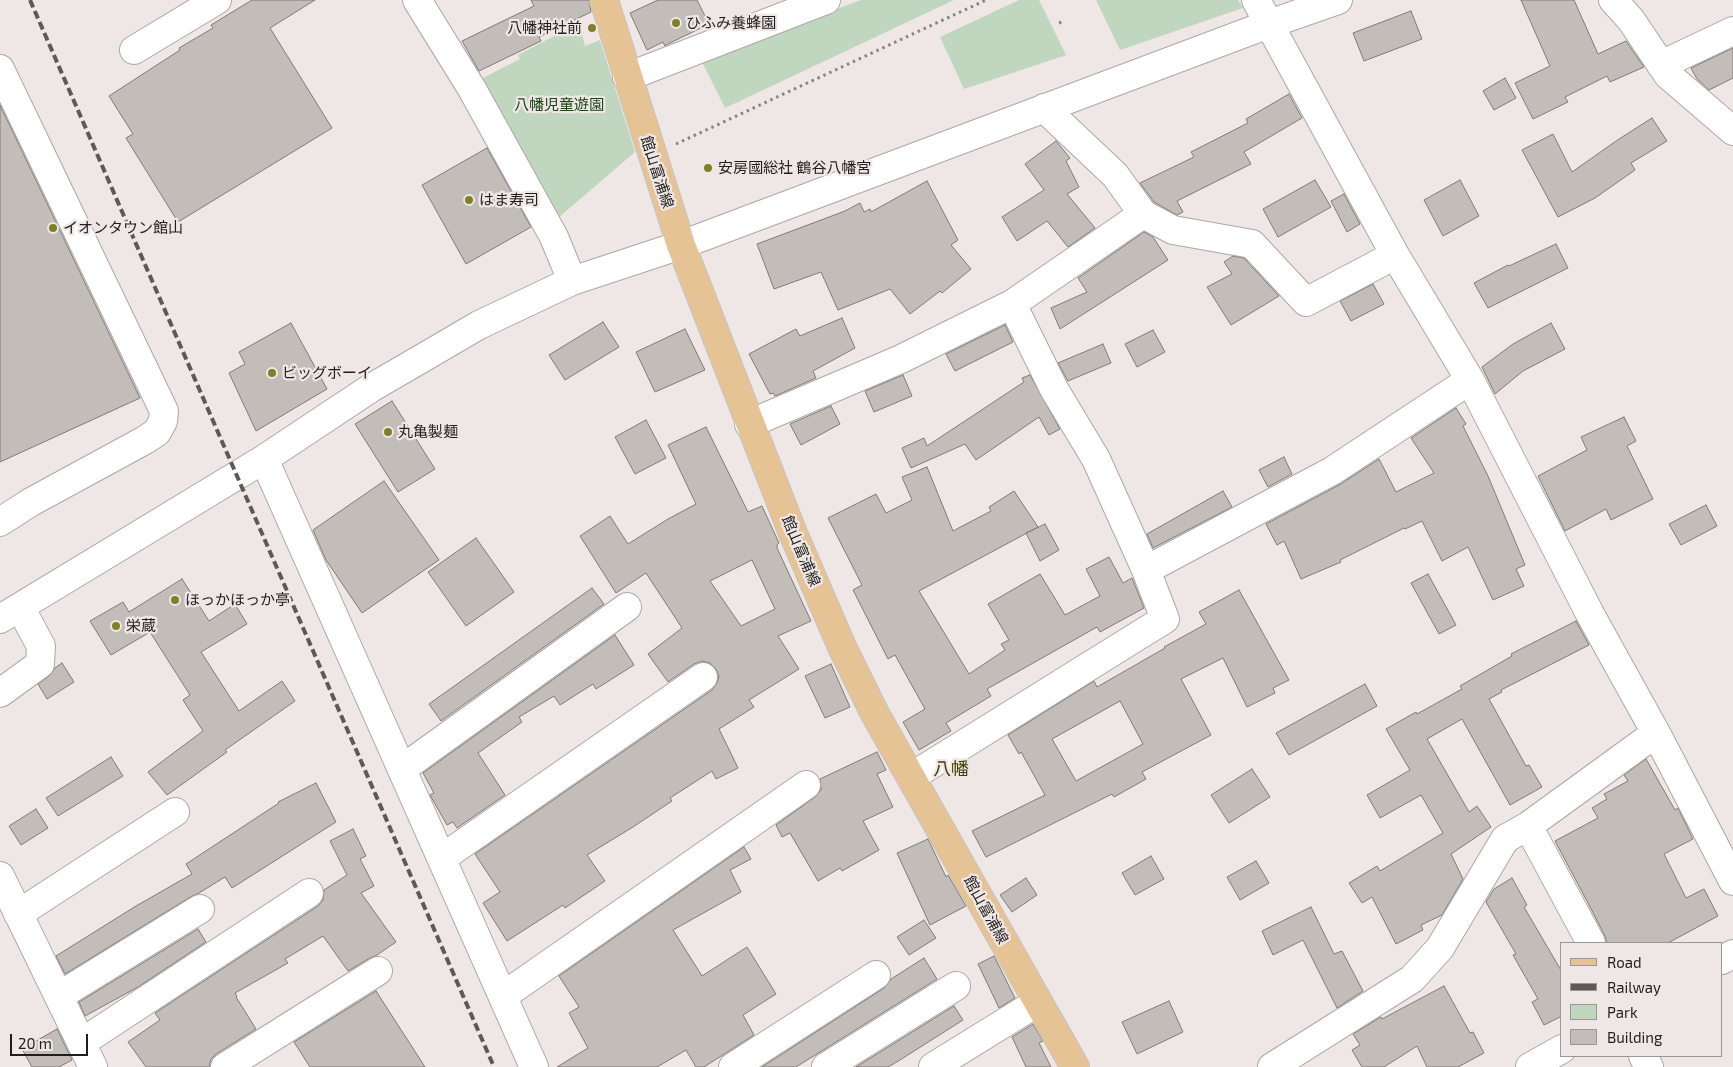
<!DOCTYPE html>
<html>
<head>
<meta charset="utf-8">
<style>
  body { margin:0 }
  #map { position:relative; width:1733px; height:1067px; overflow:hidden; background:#eee7e5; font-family:"Exo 2",sans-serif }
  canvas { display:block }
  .legend { position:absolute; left:1560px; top:942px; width:162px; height:115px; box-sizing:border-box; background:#eee7e5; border:1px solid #9c9795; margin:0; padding:6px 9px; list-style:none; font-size:15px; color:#201e1d }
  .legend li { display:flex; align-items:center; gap:10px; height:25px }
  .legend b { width:25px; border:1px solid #9c9795 }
  .scale { position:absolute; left:10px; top:1034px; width:78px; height:22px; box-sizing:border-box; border:2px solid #201e1d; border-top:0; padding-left:6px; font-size:15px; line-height:18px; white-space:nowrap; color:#201e1d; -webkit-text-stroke:4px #eee7e5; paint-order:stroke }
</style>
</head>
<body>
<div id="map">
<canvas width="1733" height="1067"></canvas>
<ul class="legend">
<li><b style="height:6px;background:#e6c395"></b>Road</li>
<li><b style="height:6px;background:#5d5958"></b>Railway</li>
<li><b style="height:14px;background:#c1d6bf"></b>Park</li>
<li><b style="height:14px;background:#c3bdba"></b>Building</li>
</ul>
<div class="scale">20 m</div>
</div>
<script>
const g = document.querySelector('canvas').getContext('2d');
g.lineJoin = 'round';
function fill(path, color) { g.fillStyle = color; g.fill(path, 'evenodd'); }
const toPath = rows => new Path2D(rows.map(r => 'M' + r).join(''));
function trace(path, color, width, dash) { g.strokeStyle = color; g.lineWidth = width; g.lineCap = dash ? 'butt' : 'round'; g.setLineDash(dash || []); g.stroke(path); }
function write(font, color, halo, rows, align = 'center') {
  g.font = font + ' "Exo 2","Noto Sans JP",sans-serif'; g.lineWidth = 4.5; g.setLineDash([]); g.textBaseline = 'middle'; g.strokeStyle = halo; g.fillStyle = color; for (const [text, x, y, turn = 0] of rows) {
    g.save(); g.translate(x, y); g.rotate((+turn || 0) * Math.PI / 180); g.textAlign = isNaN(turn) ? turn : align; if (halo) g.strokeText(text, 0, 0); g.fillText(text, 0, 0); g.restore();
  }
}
fill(toPath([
  [861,0,954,0,725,108,701,60],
  [1019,0,1039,0,1066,55,964,89,940,37],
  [1096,0,1238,0,1243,8,1120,50],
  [579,23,585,46,600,40,635,152,558,218,477,81,520,59,518,55]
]), '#c1d6bf');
const building = toPath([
  [252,0,315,0,270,28,332,128,178,222,126,138,133,134,109,96,180,50,179,48,213,28,211,25,252,0],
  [531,0,589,0,591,12,539,37,541,41,479,71,462,41,534,6,531,0],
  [658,0,697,0,709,24,666,45,665,46,663,42,647,50,630,13,658,0],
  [1521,0,1574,0,1598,54,1626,41,1644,67,1610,82,1607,76,1565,97,1568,102,1533,119,1515,83,1550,66,1521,0],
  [1411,11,1422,39,1364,61,1353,33,1411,11],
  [1733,48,1733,78,1709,90,1697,79,1691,68,1733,48],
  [1505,78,1516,98,1494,110,1483,91,1505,78],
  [1289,94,1302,118,1244,152,1251,164,1177,201,1183,212,1177,215,1154,202,1140,183,1194,157,1191,152,1248,123,1246,119,1289,94],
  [0,105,140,398,0,462,0,105],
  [1652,118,1667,141,1631,163,1635,170,1595,198,1558,217,1522,150,1553,134,1572,172,1619,139,1652,118],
  [1056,141,1070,158,1066,161,1079,187,1067,194,1095,228,1068,247,1047,221,1017,241,1002,217,1044,190,1025,164,1056,141],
  [487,148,531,227,466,264,422,185,487,148],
  [1315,180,1331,207,1278,237,1263,209,1315,180],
  [1460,180,1479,216,1443,236,1424,200,1460,180],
  [927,181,958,240,951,245,971,269,942,293,940,291,910,314,890,289,838,310,821,272,774,289,757,244,845,211,860,203,864,212,870,209,871,212,927,181],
  [1344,194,1360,224,1347,232,1331,201,1344,194],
  [1144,232,1153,237,1168,260,1060,329,1051,308,1087,292,1078,278,1144,232],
  [1556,244,1568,268,1488,308,1474,283,1508,265,1509,266,1556,244],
  [1233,256,1244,258,1279,296,1231,325,1207,287,1232,274,1224,262,1233,256],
  [1373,284,1384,304,1351,321,1340,301,1373,284],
  [842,318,855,348,813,371,816,378,775,396,773,393,770,394,749,354,796,329,800,336,842,318],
  [603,322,619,347,565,380,549,355,603,322],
  [291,323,327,389,256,431,229,373,245,364,239,352,291,323],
  [1551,323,1565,349,1523,371,1495,394,1482,367,1513,344,1551,323],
  [1005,325,1013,342,955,371,946,354,1005,325],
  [685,329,705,370,655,392,636,352,685,329],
  [1153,330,1165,352,1137,367,1125,344,1153,330],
  [1103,344,1111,363,1068,381,1058,363,1103,344],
  [903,375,912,396,874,412,865,391,903,375],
  [1030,375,1060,429,1049,435,1039,417,976,460,965,444,911,468,902,448,924,438,927,446,1024,382,1022,378,1030,375],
  [392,401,435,469,398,492,355,424,392,401],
  [831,406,840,424,801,445,790,424,831,406],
  [1456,408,1466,424,1463,426,1488,476,1525,565,1516,569,1524,586,1493,600,1468,547,1442,561,1422,521,1405,529,1404,528,1340,560,1341,562,1301,579,1284,541,1277,545,1266,524,1339,485,1379,459,1396,492,1434,473,1411,438,1456,408],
  [1624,417,1636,441,1627,446,1653,499,1611,520,1606,509,1565,531,1538,476,1587,450,1581,437,1624,417],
  [646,420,666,458,635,474,615,437,646,420],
  [706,427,748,512,762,506,779,543,777,545,777,548,811,621,778,636,799,669,749,700,754,707,719,729,738,768,716,779,712,771,670,798,672,801,633,827,587,855,605,881,565,908,563,905,507,941,483,903,500,892,475,854,712,690,717,683,719,676,716,669,710,663,702,661,694,664,668,682,648,654,682,628,646,573,616,593,580,536,610,516,628,544,668,519,696,504,668,445,706,427],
  [752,560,775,609,741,626,710,581,752,560],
  [1284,457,1292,474,1268,487,1259,470,1284,457],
  [927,467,953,531,991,511,989,507,1014,491,1038,527,919,591,969,674,1005,650,1001,644,1009,640,988,604,1040,574,1065,615,1100,596,1086,569,1109,557,1123,583,1132,578,1144,608,1100,632,1097,627,987,689,991,696,946,723,951,731,919,750,903,722,925,709,895,655,888,659,853,590,862,585,828,518,876,494,886,513,912,500,902,477,927,467],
  [384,481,439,560,362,613,326,560,313,530,384,481],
  [1223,491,1232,507,1153,548,1147,534,1223,491],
  [1706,505,1717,526,1681,545,1669,524,1706,505],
  [1045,524,1059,550,1040,561,1026,533,1045,524],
  [476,538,514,592,466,626,428,572,476,538],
  [1428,574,1456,625,1439,634,1411,583,1428,574],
  [182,579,209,621,235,604,247,624,201,652,239,711,282,681,295,701,225,750,227,752,167,795,148,772,203,731,183,700,190,695,150,632,111,655,90,621,123,602,129,612,182,579],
  [592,588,604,604,441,721,429,704,592,588],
  [1239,590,1289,680,1273,688,1275,693,1247,707,1223,658,1181,679,1211,735,1142,772,1146,779,1114,797,1112,794,986,857,972,831,1045,795,1021,752,1019,754,1008,735,1094,681,1097,687,1165,648,1164,647,1206,624,1199,612,1239,590],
  [1120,701,1143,744,1076,781,1052,739,1120,701],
  [1576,621,1589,645,1501,690,1502,692,1489,699,1526,766,1529,765,1542,787,1510,805,1462,719,1427,739,1469,812,1477,806,1491,827,1451,854,1463,879,1442,915,1421,925,1423,930,1396,944,1372,897,1362,903,1349,883,1377,866,1380,871,1443,833,1421,795,1380,818,1367,795,1410,770,1386,729,1416,712,1417,714,1462,689,1460,686,1512,656,1511,654,1576,621],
  [615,635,634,665,596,689,593,684,560,705,554,696,519,717,522,722,478,753,505,795,457,828,453,822,447,825,434,802,430,795,434,793,423,773,615,635],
  [62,663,74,682,47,699,38,684,49,676,55,668,62,663],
  [831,664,850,707,825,718,805,676,831,664],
  [1365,684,1377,706,1289,755,1276,733,1365,684],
  [877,752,886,770,877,774,893,807,863,821,879,850,842,871,840,868,818,881,790,833,782,837,776,825,815,797,821,790,820,779,877,752],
  [111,757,123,776,58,816,46,798,111,757],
  [1646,759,1675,810,1678,808,1693,839,1664,854,1686,898,1704,889,1718,916,1668,943,1607,943,1605,936,1587,901,1555,841,1598,818,1592,808,1607,799,1604,794,1628,781,1624,775,1646,759],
  [1252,769,1270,797,1229,823,1211,795,1252,769],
  [316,783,336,822,232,888,225,877,199,893,192,896,65,974,56,956,136,906,192,874,186,864,279,803,278,802,316,783],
  [36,809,48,828,21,845,9,826,36,809],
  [353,829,366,856,360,859,374,886,361,893,396,942,377,955,370,958,348,971,323,936,285,959,288,963,235,993,237,996,236,997,256,1029,216,1054,211,1059,209,1067,146,1067,128,1042,160,1020,155,1013,318,906,323,900,324,890,347,875,330,841,353,829],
  [928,839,946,877,948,875,966,906,930,925,897,853,928,839],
  [744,847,751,859,730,870,741,892,673,930,702,976,747,947,776,994,743,1015,754,1035,704,1067,696,1067,686,1050,657,1067,557,1067,588,1048,569,1013,579,1007,559,976,744,847],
  [1151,856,1164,879,1135,895,1122,873,1151,856],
  [1256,861,1269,883,1240,900,1227,877,1256,861],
  [1026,878,1037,895,1012,912,1000,895,1026,878],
  [1512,878,1527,905,1524,907,1562,972,1562,1016,1544,1025,1532,1002,1538,999,1513,955,1516,954,1486,902,1494,889,1512,878],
  [1311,907,1334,954,1342,951,1363,991,1337,1008,1303,940,1273,955,1262,931,1311,907],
  [924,920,936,938,909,955,897,937,924,920],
  [198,929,206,942,138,987,85,1016,79,1002,198,929],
  [994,956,1015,998,999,1008,978,964,994,956],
  [924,958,937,979,796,1067,762,1067,884,988,891,979,924,958],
  [1444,986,1470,1033,1473,1032,1484,1053,1458,1067,1427,1067,1417,1046,1384,1067,1362,1067,1352,1050,1360,1045,1353,1034,1381,1017,1382,1019,1444,986],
  [376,991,425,1067,310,1067,294,1042,376,991],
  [1169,1001,1183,1032,1137,1054,1122,1022,1169,1001],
  [954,1006,963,1020,900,1060,888,1067,856,1067,954,1006],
  [1033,1024,1043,1041,1039,1043,1051,1067,1026,1067,1012,1037,1033,1024],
  [57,1029,72,1060,59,1067,32,1067,22,1049,57,1029]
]);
fill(building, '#c3bdba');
trace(building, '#807a77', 1);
const minor = toPath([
  [417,0,472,89,554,237,572,281],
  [1256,0,1395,255,1470,380,1590,614,1656,733,1733,881],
  [1613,0,1631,20,1668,75,1733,131],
  [134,50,217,0],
  [1661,65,1733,31],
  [0,69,164,411,163,421,157,432,145,440,31,502,0,522],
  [627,77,826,0],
  [1044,108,1115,175,1143,214,1173,230,1252,244,1306,302,1395,255],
  [1012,304,1054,389,1096,459,1146,570],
  [749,424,901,359,1012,304,1143,214],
  [264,459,534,1067],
  [0,619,264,459,371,388,426,356,479,325,572,281,681,245,1269,24,1338,0],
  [0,693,40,664,41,646,20,607],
  [402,769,627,607],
  [911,777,1165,619,1146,570,1332,471,1470,380],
  [1528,826,1591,943],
  [442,858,703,677],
  [0,876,93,1067],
  [18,914,175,812],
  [1722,960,1733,954],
  [59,996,200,909],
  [503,996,806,785],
  [81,1043,309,893],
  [1643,1056,1649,1067],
  [225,1067,378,971],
  [733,1067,876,975],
  [826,1067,956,986],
  [933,1067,1038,1002],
  [1272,1067,1412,979,1440,948,1505,839,1528,826,1656,733],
  [1530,1067,1562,1049]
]);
const major = toPath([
  [604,0,681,245,792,531,842,647,875,714,1075,1067]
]);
trace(minor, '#aea7a5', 30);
trace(major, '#c5c4c4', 30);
trace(toPath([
  [1059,23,1064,21],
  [676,144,986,0]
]), '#888382', 3, [2.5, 4]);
trace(minor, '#fff', 28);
trace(major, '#e6c395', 28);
trace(toPath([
  [30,0,494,1067]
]), '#5d5958', 4, [8, 4]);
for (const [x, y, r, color] of [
  [676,23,5,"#827f27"],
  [592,28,5,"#827f27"],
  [708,168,5,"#827f27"],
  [469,200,5,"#827f27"],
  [53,228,5,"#827f27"],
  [272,373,5,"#827f27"],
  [388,432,5,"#827f27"],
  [175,600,5,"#827f27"],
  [116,626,5,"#827f27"]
]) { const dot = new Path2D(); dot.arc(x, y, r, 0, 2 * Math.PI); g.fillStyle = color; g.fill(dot); trace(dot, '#eee7e5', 2); }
write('15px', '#201e1d', '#eee7e5', [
  ["ひふみ養蜂園",686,23],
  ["八幡神社前",582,28,"right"],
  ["安房國総社 鶴谷八幡宮",718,168],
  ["はま寿司",479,200],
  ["イオンタウン館山",63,228],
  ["ビッグボーイ",282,373],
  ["丸亀製麺",398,432],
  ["ほっかほっか亭",185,600],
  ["栄蔵",126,626]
], 'left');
write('15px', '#1b4419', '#eee7e5', [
  ["八幡児童遊園",559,105]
]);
write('15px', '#201e1d', '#eee7e5', [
  ["館山富浦線",657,172,72],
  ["館山富浦線",801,551,67],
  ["館山富浦線",986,910,61]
]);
write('18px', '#434100', '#eee7e5', [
  ["八幡",951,769]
]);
</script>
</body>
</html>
